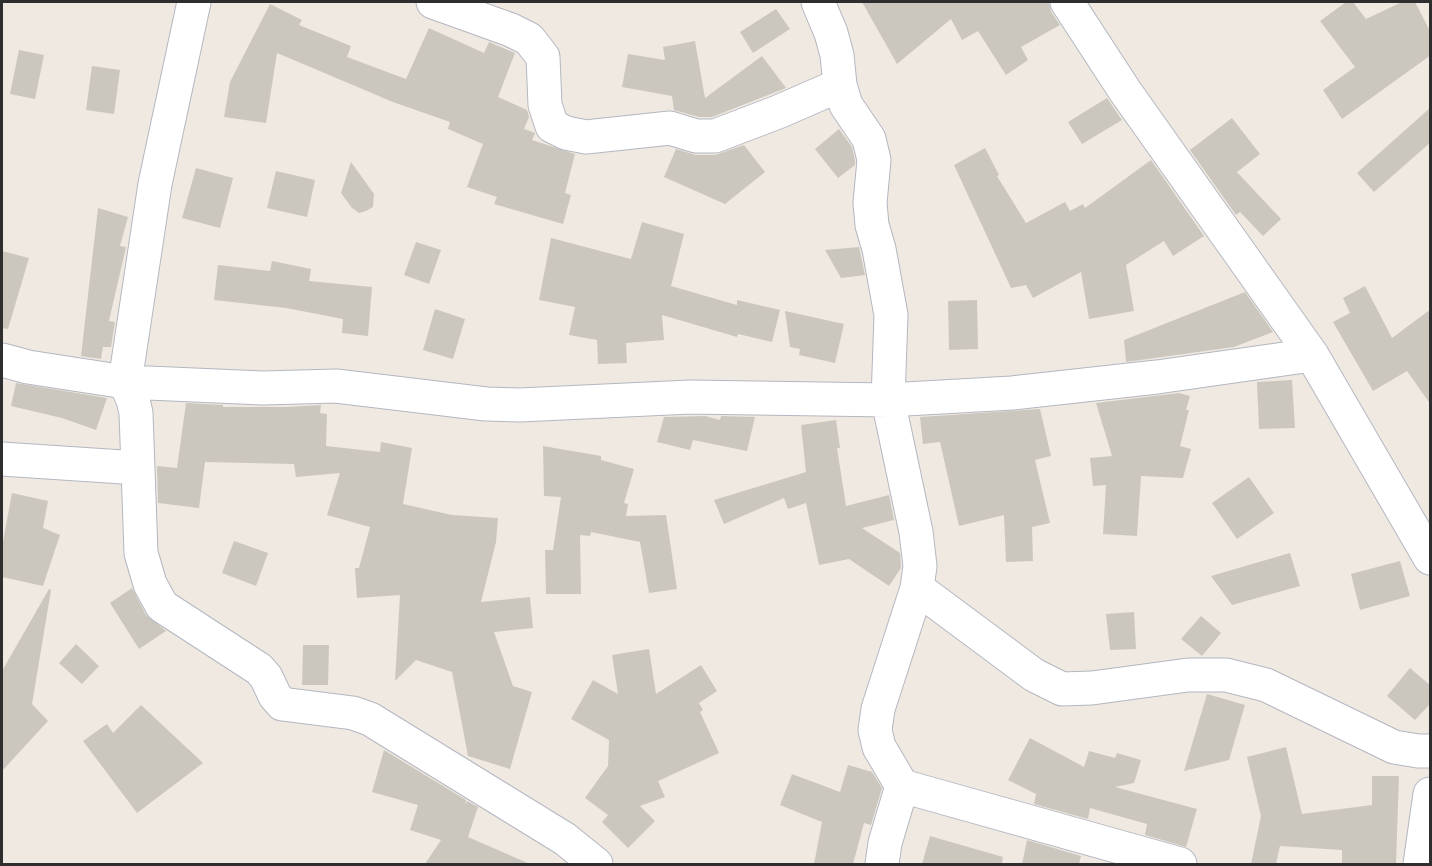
<!DOCTYPE html>
<html>
<head>
<meta charset="utf-8">
<style>
  body { margin:0 }
  #map { position:relative; width:1432px; height:866px; overflow:hidden; background:#efe9e1; font-family:Jost,sans-serif }
  canvas { display:block }
  .frame { position:absolute; inset:0; border:3px solid #2e2e2e; pointer-events:none }
</style>
</head>
<body>
<div id="map">
<canvas width="1432" height="866"></canvas>
<div class="frame"></div>
</div>
<script>
const g = document.querySelector('canvas').getContext('2d');
g.lineJoin = 'round';
function fill(path, color) { g.fillStyle = color; g.fill(path, 'evenodd'); }
const toPath = rows => new Path2D(rows.map(r => 'M' + r).join(''));
function trace(path, color, width, dash) { g.strokeStyle = color; g.lineWidth = width; g.lineCap = dash ? 'butt' : 'round'; g.setLineDash(dash || []); g.stroke(path); }
fill(toPath([
  [862,2,1049,2,1051,12,1060,25,1021,47,1028,60,1006,75,978,31,962,40,951,19,897,64],
  [1346,2,1353,2,1366,19,1402,2,1415,2,1431,33,1431,55,1342,119,1323,90,1355,67,1320,21],
  [270,4,302,20,299,25,351,46,347,57,406,79,429,28,484,53,489,42,515,53,498,97,527,110,529,117,524,129,535,133,532,140,575,154,565,193,571,195,563,224,494,204,497,197,467,187,483,144,448,129,450,122,393,102,277,53,266,123,224,117,230,82],
  [776,9,790,29,753,53,740,32],
  [695,41,705,98,762,56,786,88,712,117,699,117,674,110,672,96,622,87,628,54,665,60,663,47],
  [19,50,44,55,35,99,10,94],
  [92,66,120,70,114,114,86,110],
  [1107,98,1122,120,1082,144,1068,122],
  [1431,107,1431,142,1374,192,1357,173],
  [1232,118,1260,154,1237,172,1281,219,1263,236,1240,212,1236,215,1190,150],
  [839,129,852,147,855,161,855,165,838,178,815,149],
  [744,145,765,172,725,204,664,177,676,149,696,155,715,155],
  [985,148,999,175,997,176,1026,223,1065,202,1070,211,1083,204,1085,208,1151,160,1204,236,1173,256,1164,241,1126,265,1134,311,1089,319,1081,272,1033,298,1026,285,1011,288,954,165],
  [351,162,374,194,373,207,366,211,359,213,352,208,341,193],
  [196,168,233,178,220,228,182,218],
  [276,171,315,180,307,217,267,208],
  [98,208,128,217,120,246,126,247,109,321,115,322,111,347,103,347,101,359,81,356],
  [642,222,684,234,671,286,737,305,737,300,780,310,772,342,738,334,737,337,662,315,664,340,626,343,627,363,598,364,597,340,569,335,575,307,539,300,551,238,631,259],
  [416,242,441,250,429,284,404,275],
  [859,247,865,275,841,278,825,250],
  [2,251,29,258,8,329,2,328],
  [272,261,311,269,309,281,372,287,368,336,342,333,343,319,286,308,214,300,218,265,270,271],
  [1365,286,1392,338,1431,309,1431,405,1407,371,1373,391,1333,322,1350,313,1343,298],
  [1245,292,1273,332,1234,347,1126,362,1124,340],
  [977,300,978,349,949,350,948,301],
  [435,309,465,319,453,359,423,350],
  [785,311,844,324,835,363,799,355,800,349,790,347],
  [1292,380,1295,428,1259,429,1257,382],
  [16,383,107,398,96,430,62,418,11,406],
  [1179,393,1190,396,1186,410,1189,410,1180,446,1191,449,1183,478,1141,476,1137,536,1103,534,1106,485,1093,486,1090,458,1112,456,1096,403],
  [186,403,223,405,223,407,287,407,321,405,320,413,327,414,326,446,380,452,381,442,412,448,403,504,452,515,498,518,496,542,481,602,530,597,533,628,494,632,513,686,532,692,510,769,468,756,452,672,416,660,395,681,400,595,357,598,355,568,359,568,370,527,327,515,340,473,296,477,294,464,205,462,199,508,158,503,157,466,177,468],
  [1040,409,1051,456,1035,460,1050,523,1032,527,1033,561,1006,562,1004,515,959,526,940,442,923,444,920,417],
  [705,416,720,420,721,416,755,417,747,451,693,440,690,450,657,442,664,417],
  [836,420,840,448,837,448,846,506,889,495,894,520,862,528,900,553,901,568,889,586,849,559,819,565,806,503,788,509,784,498,724,524,714,500,806,472,801,425],
  [543,446,601,456,601,460,634,469,624,503,628,504,626,516,666,515,677,589,649,593,640,542,591,532,590,536,580,535,581,594,546,594,545,550,553,550,561,497,544,496],
  [1249,477,1274,513,1237,539,1212,503],
  [12,493,48,501,43,528,60,535,43,586,2,577,2,547],
  [234,541,268,553,256,586,222,573],
  [1290,553,1300,586,1232,605,1211,576],
  [1400,561,1410,596,1360,610,1351,574],
  [132,588,146,615,166,631,139,649,110,603],
  [49,589,51,590,32,704,48,721,2,771,2,671],
  [1134,612,1136,649,1110,650,1106,614],
  [1201,616,1221,633,1202,656,1181,639],
  [76,644,99,666,82,684,59,663],
  [303,645,329,645,328,685,302,685],
  [649,649,656,694,701,665,717,691,699,703,703,710,700,712,719,753,658,781,665,797,640,806,655,821,628,848,602,822,608,815,585,798,608,766,609,740,571,719,593,680,618,694,612,655],
  [1410,668,1431,686,1431,703,1415,720,1387,696],
  [1207,694,1245,705,1229,760,1184,771],
  [141,705,203,763,137,813,83,741,107,724,113,733],
  [1030,738,1084,767,1089,751,1115,758,1117,753,1141,760,1134,783,1115,787,1197,809,1186,847,1145,835,1147,824,1090,808,1088,819,1034,804,1036,794,1008,780],
  [1286,747,1302,814,1372,805,1372,776,1399,776,1396,864,1342,864,1342,850,1280,846,1276,864,1251,864,1261,816,1247,757],
  [384,750,466,800,465,805,467,801,478,807,468,837,530,864,425,864,441,840,410,830,418,805,372,792],
  [848,765,872,772,882,788,871,825,864,823,853,864,814,864,822,822,780,805,792,774,840,792],
  [930,836,1003,857,1002,864,922,864],
  [1027,840,1081,856,1079,864,1022,864]
]), '#cbc7bf');
const minor = toPath([
  [194,2,155,184,125,382,133,400,136,413,141,553,150,584,162,606,259,669,266,677,275,696,282,704,353,713,370,719,565,839,596,864],
  [433,2,511,30,529,39,543,57,545,105,552,126,566,133,586,137,670,128,696,136,715,136,778,112,840,85],
  [818,2,831,33,837,55,840,85,846,105,869,139,874,160,870,203,872,225,879,249,891,315,888,400,916,532,920,566,917,588,878,709,875,730,879,747,902,786,1180,864],
  [1067,2,1125,91,1312,355,1430,558],
  [2,360,28,367,125,382,263,388,336,386,486,404,520,405,690,397,888,400,1012,393,1157,377,1312,355],
  [2,459,138,468],
  [917,588,1034,675,1062,689,1092,688,1188,675,1226,675,1266,685,1394,747,1418,751,1430,751],
  [882,864,885,843,902,786],
  [1420,864,1430,794]
]);
trace(minor, '#b4b7c1', 35);
trace(minor, '#fff', 33);
</script>
</body>
</html>
